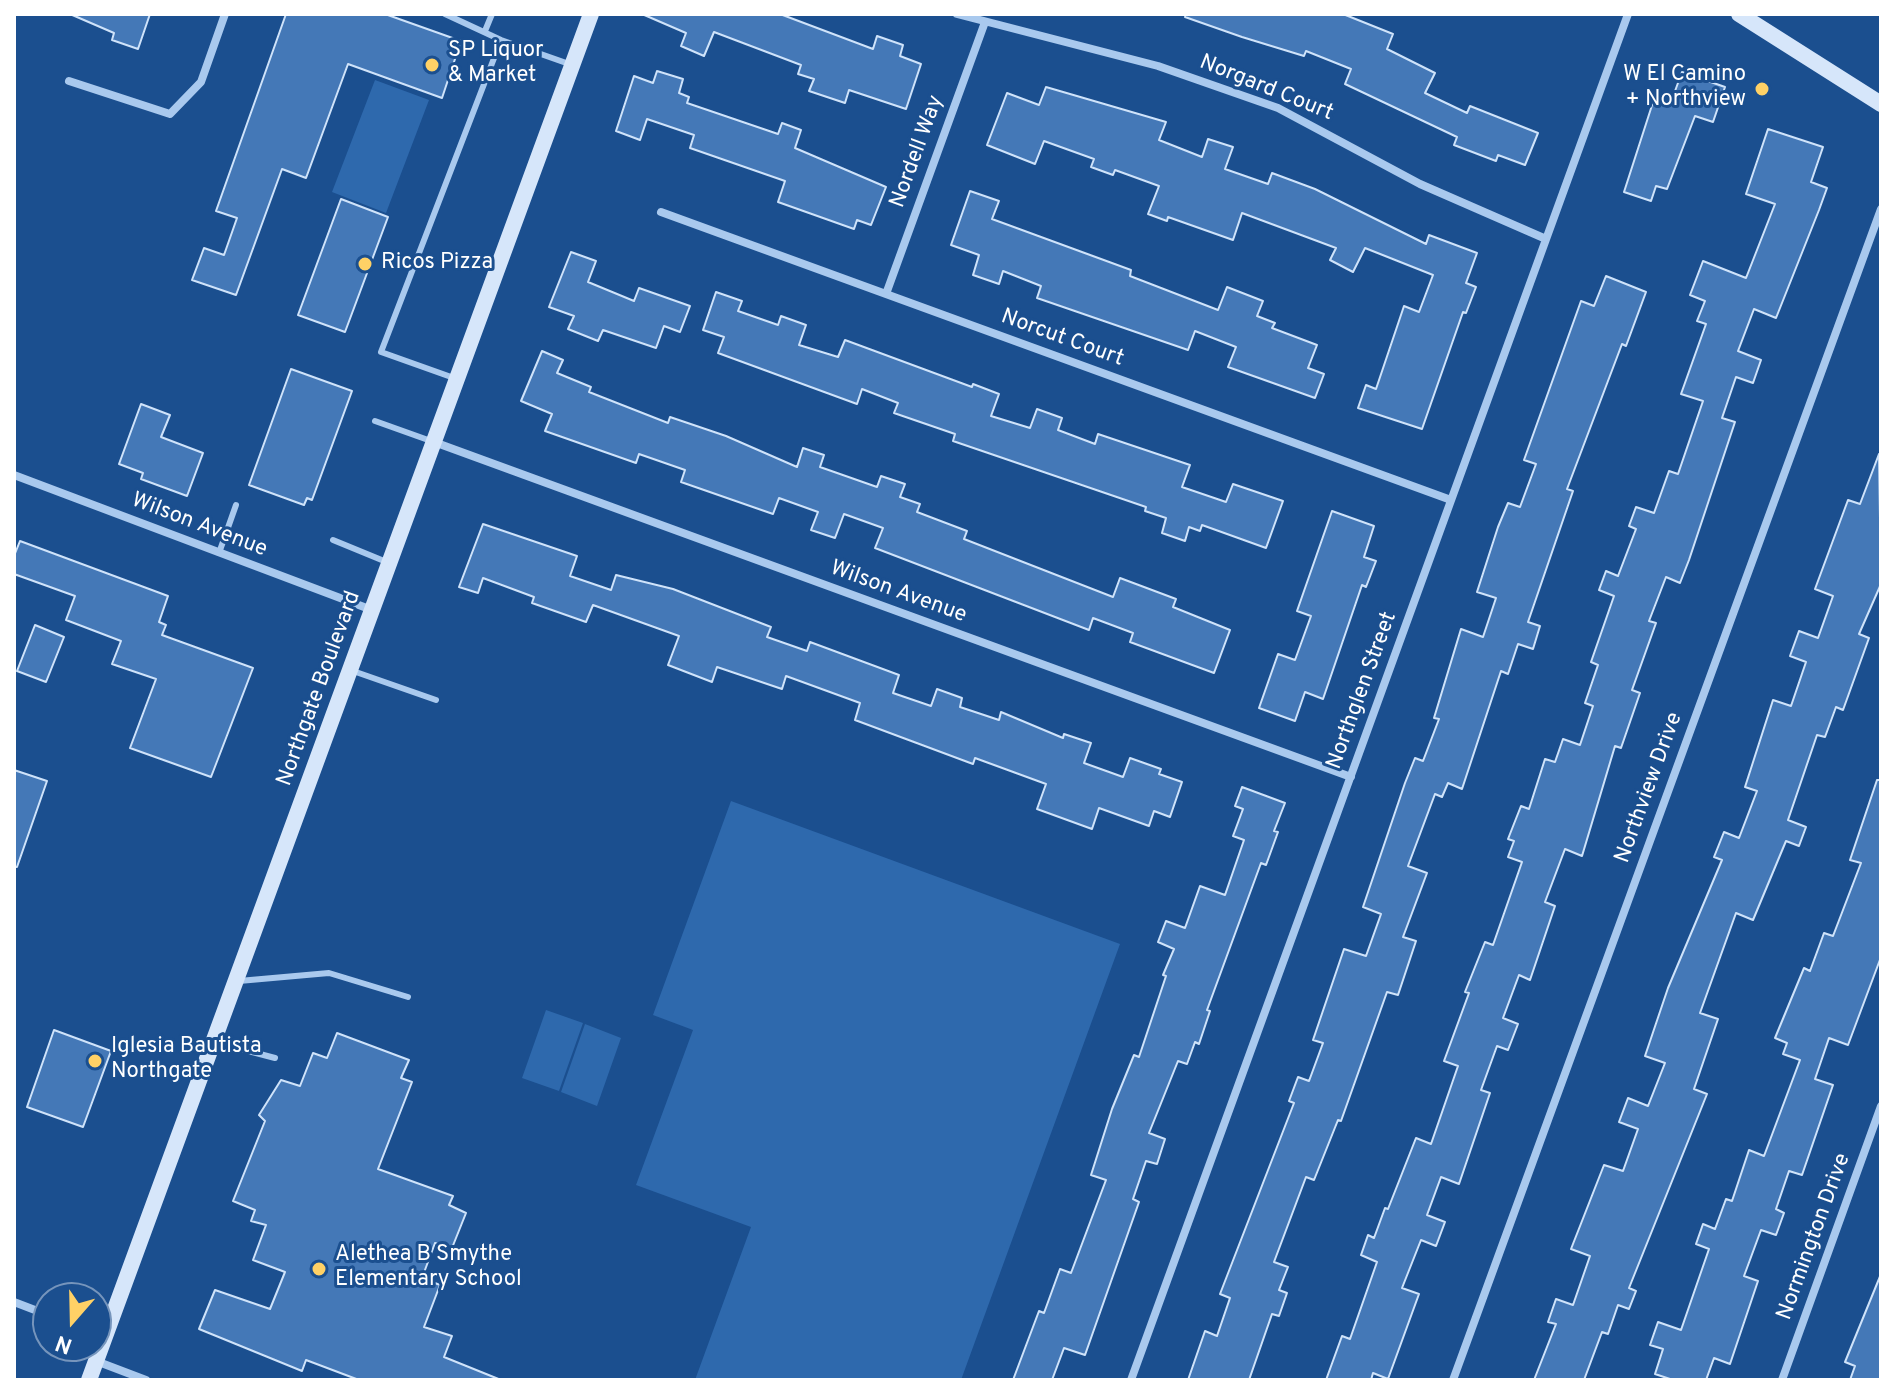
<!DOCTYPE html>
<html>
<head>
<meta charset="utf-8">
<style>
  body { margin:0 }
  #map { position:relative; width:1895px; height:1394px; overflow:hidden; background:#1b4f8f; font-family:Overpass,sans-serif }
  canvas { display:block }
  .frame { position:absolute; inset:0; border:16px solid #fff; pointer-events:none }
  .north { position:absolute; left:32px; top:1282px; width:80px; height:80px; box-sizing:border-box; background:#1b4f8f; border:2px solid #7695bc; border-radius:50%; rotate:200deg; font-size:22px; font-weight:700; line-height:32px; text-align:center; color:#fff }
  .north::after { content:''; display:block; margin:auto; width:28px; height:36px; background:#ffd166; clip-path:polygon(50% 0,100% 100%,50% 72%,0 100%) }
</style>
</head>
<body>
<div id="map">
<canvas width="1895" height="1394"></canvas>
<div class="frame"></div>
<div class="north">N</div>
</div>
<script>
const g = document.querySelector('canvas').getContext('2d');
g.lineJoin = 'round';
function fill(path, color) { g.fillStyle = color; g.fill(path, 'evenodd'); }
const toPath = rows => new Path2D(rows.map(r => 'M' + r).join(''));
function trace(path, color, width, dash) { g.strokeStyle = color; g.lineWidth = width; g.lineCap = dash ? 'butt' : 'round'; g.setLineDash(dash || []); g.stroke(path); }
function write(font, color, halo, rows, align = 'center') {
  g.font = font + ' Overpass,sans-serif'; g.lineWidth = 6; g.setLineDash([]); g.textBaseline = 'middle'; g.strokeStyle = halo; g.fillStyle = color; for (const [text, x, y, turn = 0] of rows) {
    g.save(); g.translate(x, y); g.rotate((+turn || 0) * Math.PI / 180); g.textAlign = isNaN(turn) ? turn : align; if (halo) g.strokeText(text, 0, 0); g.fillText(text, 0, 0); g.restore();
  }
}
fill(toPath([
  [375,80,429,100,386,213,332,192],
  [731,801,1120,944,961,1380,695,1380,751,1227,636,1185,693,1030,653,1015],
  [546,1010,583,1023,559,1091,522,1078],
  [585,1024,621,1038,597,1106,561,1092]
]), '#2e69ad');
const building = toPath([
  [70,14,150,14,138,49,112,40,114,33,70,14],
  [286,14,385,14,461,41,442,98,348,64,306,178,282,169,236,295,192,280,204,248,224,255,237,218,216,211,286,14],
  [642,14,780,14,873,49,877,36,903,45,900,56,921,64,906,109,849,90,845,103,809,91,814,79,798,74,801,65,714,32,704,56,681,46,686,33,642,14],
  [1186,14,1343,14,1393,34,1387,49,1435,73,1425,93,1467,113,1470,106,1538,133,1525,165,1498,155,1496,161,1454,145,1457,137,1345,84,1351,69,1306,51,1304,56,1242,37,1185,17,1186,14],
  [657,71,683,79,679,93,689,97,687,103,778,134,782,123,801,130,795,148,886,187,871,225,857,220,854,229,778,202,785,181,690,148,694,135,647,119,640,140,616,131,634,76,653,83,657,71],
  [1682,72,1725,87,1713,122,1695,116,1667,189,1656,186,1651,201,1624,192,1655,96,1671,102,1682,72],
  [1046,87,1166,122,1159,140,1202,157,1208,139,1233,147,1225,169,1268,184,1272,173,1315,189,1426,244,1429,235,1477,253,1466,283,1476,287,1466,313,1463,312,1422,429,1358,408,1366,385,1376,389,1404,306,1419,312,1433,275,1365,248,1353,272,1330,260,1336,248,1242,213,1233,240,1168,217,1167,221,1148,214,1159,186,1115,170,1113,175,1091,167,1094,159,1044,141,1035,164,987,145,1007,93,1039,105,1046,87],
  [1768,129,1823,147,1811,182,1827,188,1819,210,1776,318,1754,309,1738,351,1761,360,1753,383,1736,377,1722,418,1735,422,1689,560,1680,583,1666,577,1649,621,1656,623,1632,690,1640,693,1621,748,1615,746,1582,856,1565,849,1545,902,1555,906,1530,980,1519,975,1503,1018,1518,1024,1508,1050,1497,1046,1481,1090,1490,1093,1459,1184,1441,1177,1427,1215,1445,1222,1436,1246,1421,1240,1402,1288,1419,1294,1388,1379,1373,1373,1371,1380,1326,1380,1342,1336,1350,1339,1377,1262,1361,1255,1368,1235,1374,1238,1385,1208,1388,1209,1416,1138,1431,1144,1458,1066,1444,1061,1469,993,1465,992,1485,942,1493,945,1522,862,1508,857,1514,841,1508,839,1521,806,1529,809,1545,759,1555,762,1563,739,1580,745,1593,706,1585,703,1598,665,1591,662,1614,596,1599,590,1606,571,1618,576,1636,529,1629,526,1636,507,1654,513,1669,471,1678,474,1703,401,1681,394,1706,324,1697,321,1705,301,1690,295,1703,261,1746,278,1775,204,1746,194,1768,129],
  [970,191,999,201,992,219,1131,270,1130,276,1218,310,1227,287,1263,301,1257,316,1275,323,1272,328,1317,345,1308,368,1324,374,1315,398,1228,367,1236,347,1195,331,1188,350,1037,298,1041,286,1003,271,999,284,973,275,979,255,951,245,970,191],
  [341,199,388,217,345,332,298,315,341,199],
  [571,252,596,261,588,282,634,301,639,288,690,306,680,332,664,326,656,348,603,330,598,341,568,329,574,316,549,307,571,252],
  [1606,276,1646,292,1626,346,1622,344,1567,489,1573,491,1528,622,1540,626,1533,649,1518,644,1508,674,1501,671,1462,789,1448,783,1442,797,1435,794,1408,866,1427,873,1403,937,1416,941,1398,995,1387,992,1341,1121,1338,1120,1314,1180,1306,1177,1274,1262,1288,1267,1279,1290,1287,1293,1279,1316,1272,1314,1249,1380,1188,1380,1205,1331,1217,1336,1230,1298,1220,1294,1294,1103,1289,1101,1298,1077,1309,1081,1323,1043,1313,1040,1344,949,1366,956,1381,914,1363,907,1405,783,1415,758,1423,761,1439,719,1434,718,1461,629,1483,637,1496,598,1477,592,1498,527,1508,503,1520,507,1536,464,1524,460,1581,301,1594,306,1606,276],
  [716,292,742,301,738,311,778,325,781,316,806,325,799,345,838,357,845,340,972,387,973,384,999,394,991,416,1030,428,1037,409,1062,418,1058,430,1095,444,1098,434,1190,465,1182,487,1226,502,1233,484,1283,501,1266,548,1202,525,1200,531,1189,527,1185,541,1162,533,1166,518,1145,511,1146,507,953,441,955,434,894,413,898,403,862,389,857,404,718,353,724,337,703,330,716,292],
  [542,351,563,360,557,373,591,387,589,392,668,423,670,417,726,436,797,467,803,448,824,455,820,467,877,487,881,476,905,484,900,497,920,504,917,512,967,531,964,539,1113,597,1120,578,1176,599,1173,607,1230,630,1214,673,1130,642,1133,633,1093,618,1089,630,875,548,883,528,844,514,835,538,811,530,818,512,779,498,773,514,681,482,685,470,639,454,636,463,545,431,552,414,521,401,542,351],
  [291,369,352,391,312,500,307,498,304,505,249,485,291,369],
  [141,404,170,415,161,437,203,453,187,496,141,479,143,473,119,464,141,404],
  [1879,454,1881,584,1859,634,1869,638,1843,710,1836,707,1825,737,1817,735,1788,820,1806,827,1799,846,1786,841,1753,920,1736,913,1700,1013,1718,1019,1694,1089,1707,1094,1629,1288,1636,1291,1629,1309,1618,1305,1608,1334,1602,1332,1584,1380,1534,1380,1556,1324,1548,1322,1556,1299,1573,1305,1590,1256,1571,1249,1604,1165,1623,1171,1638,1129,1619,1122,1628,1098,1648,1106,1665,1063,1645,1056,1668,988,1722,860,1714,857,1724,832,1739,838,1757,791,1745,787,1773,700,1791,706,1806,662,1790,656,1799,631,1818,638,1833,596,1815,589,1848,500,1860,504,1879,454],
  [1332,511,1374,526,1364,557,1376,561,1366,587,1362,585,1323,699,1305,692,1295,721,1259,708,1278,654,1295,660,1311,616,1297,611,1332,511],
  [483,524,577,556,570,576,611,590,616,575,673,589,771,627,767,637,807,651,810,642,899,675,893,693,931,706,937,689,962,698,960,707,999,720,1001,712,1063,738,1064,734,1091,743,1084,763,1123,777,1130,758,1161,769,1159,774,1182,782,1170,817,1154,811,1149,826,1099,808,1092,829,1037,809,1046,784,975,758,973,764,855,720,860,703,786,676,782,689,717,667,712,682,668,665,679,636,593,605,586,622,532,603,534,597,483,578,478,593,459,587,483,524],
  [20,541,168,596,159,622,166,625,162,635,253,668,211,777,130,748,156,679,112,664,121,641,66,620,75,596,14,574,14,556,20,541],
  [35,625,64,637,46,682,17,671,35,625],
  [14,770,47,781,17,867,14,867,14,770],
  [1877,780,1881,780,1881,957,1848,1045,1829,1038,1815,1079,1833,1085,1802,1175,1789,1171,1776,1209,1784,1213,1776,1235,1761,1230,1744,1276,1758,1281,1730,1364,1714,1358,1706,1380,1673,1380,1655,1374,1663,1349,1650,1345,1658,1322,1681,1330,1709,1249,1696,1244,1703,1224,1715,1229,1726,1199,1732,1201,1749,1150,1764,1156,1800,1060,1783,1054,1787,1043,1775,1038,1804,968,1810,971,1824,933,1833,936,1861,863,1850,860,1877,780],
  [1242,787,1285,803,1274,831,1278,832,1266,865,1261,863,1207,1010,1210,1011,1199,1044,1195,1042,1187,1064,1178,1061,1149,1133,1165,1139,1157,1164,1146,1161,1133,1199,1139,1202,1085,1355,1064,1348,1052,1380,1013,1380,1039,1311,1044,1313,1060,1269,1071,1273,1106,1180,1091,1175,1112,1109,1134,1055,1139,1057,1166,976,1163,975,1174,949,1158,942,1166,921,1185,928,1200,886,1225,895,1244,840,1233,836,1243,809,1235,806,1242,787],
  [54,1030,111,1051,83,1127,27,1107,54,1030],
  [337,1033,409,1060,401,1078,412,1082,378,1169,453,1196,449,1205,466,1213,452,1248,435,1243,422,1278,440,1285,424,1327,452,1336,444,1357,501,1380,359,1380,306,1360,302,1371,199,1329,215,1290,270,1309,285,1272,253,1260,266,1225,251,1221,255,1210,233,1201,265,1121,259,1115,281,1080,300,1086,313,1053,327,1058,337,1033],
  [1881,1274,1881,1380,1850,1380,1855,1366,1845,1362,1881,1274]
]);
fill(building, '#4478b7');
trace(building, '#cfe3fa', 2);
trace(toPath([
  [445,14,501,40,572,65],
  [485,31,492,14],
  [454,378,381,352,501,40],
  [375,421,431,441],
  [333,540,389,563],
  [219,553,236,505],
  [353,671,436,700],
  [239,981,329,973,408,997],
  [214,1042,275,1058]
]), '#a9c9ee', 6);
trace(toPath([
  [957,14,1158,66,1278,108,1420,184,1546,239],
  [69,81,170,114,201,82,225,14],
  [661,212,1451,500],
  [886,294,985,22],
  [434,442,1351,777],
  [14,475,372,610],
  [14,1302,48,1315],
  [96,1361,146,1380],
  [1131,1380,1628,14],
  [1453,1380,1881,209],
  [1782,1380,1881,1106]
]), '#a9c9ee', 8);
trace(toPath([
  [1739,14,1881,104],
  [89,1380,591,14]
]), '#d6e6fa', 16);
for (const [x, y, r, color] of [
  [432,65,8,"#ffd166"],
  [1762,89,8,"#ffd166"],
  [365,264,8,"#ffd166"],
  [95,1061,8,"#ffd166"],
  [319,1269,8,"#ffd166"]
]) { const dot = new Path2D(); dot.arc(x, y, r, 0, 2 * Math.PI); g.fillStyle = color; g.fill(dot); trace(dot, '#1b4f8f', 3); }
write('22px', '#fff', '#1b4f8f', [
  ["SP Liquor",448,52],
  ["& Market",448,77],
  ["W El Camino",1746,76,"right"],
  ["+ Northview",1746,101,"right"],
  ["Ricos Pizza",381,264],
  ["Iglesia Bautista",111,1048],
  ["Northgate",111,1073],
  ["Alethea B Smythe",335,1256],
  ["Elementary School",335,1281]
], 'left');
write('22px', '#fff', '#1b4f8f', [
  ["Norgard Court",1266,89,22],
  ["Nordell Way",918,152,-70],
  ["Norcut Court",1062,339,20],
  ["Wilson Avenue",199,526,21],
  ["Wilson Avenue",898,593,20],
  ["Northgate Boulevard",320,689,-70],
  ["Northglen Street",1363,691,-70],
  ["Northview Drive",1650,788,-70],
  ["Normington Drive",1815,1237,-70]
]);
</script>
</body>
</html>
